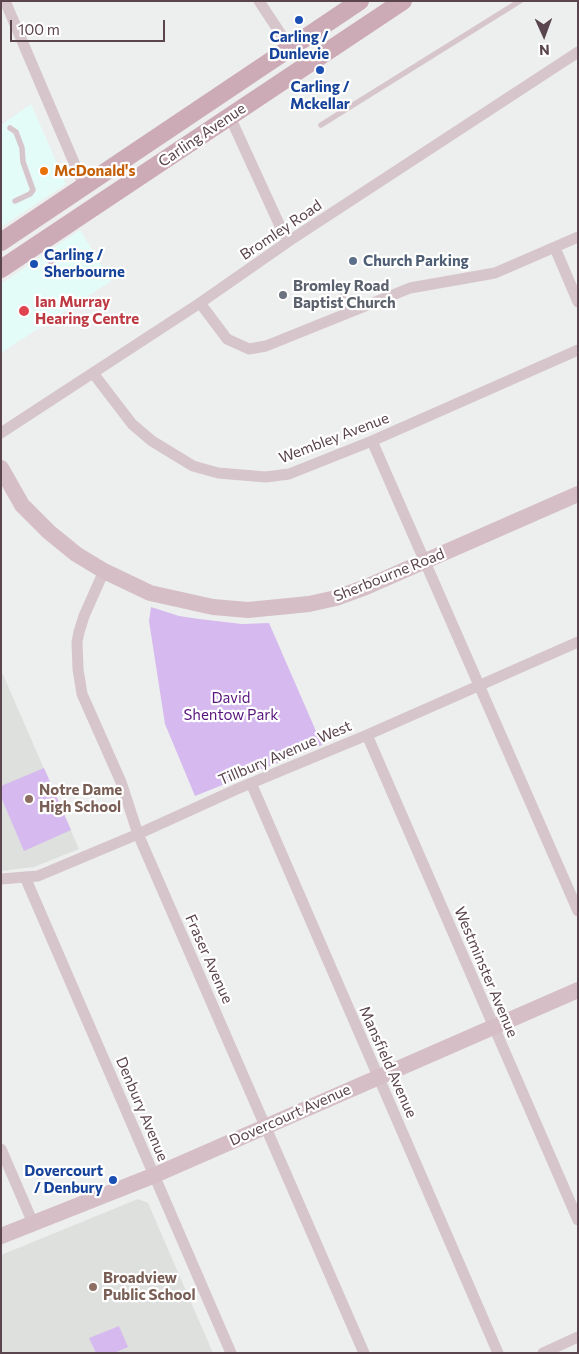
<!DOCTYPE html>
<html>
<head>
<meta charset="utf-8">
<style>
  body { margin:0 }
  #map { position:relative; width:579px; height:1354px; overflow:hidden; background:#ecefed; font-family:Commissioner,sans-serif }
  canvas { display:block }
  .frame { position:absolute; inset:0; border:2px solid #5a444d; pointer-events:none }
  .north { position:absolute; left:519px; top:10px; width:50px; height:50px; -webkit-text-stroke:4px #fff; paint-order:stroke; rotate:178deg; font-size:14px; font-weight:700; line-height:20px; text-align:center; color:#5a444d }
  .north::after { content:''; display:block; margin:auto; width:18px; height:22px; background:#5a444d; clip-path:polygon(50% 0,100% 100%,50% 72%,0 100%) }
  .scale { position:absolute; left:10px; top:20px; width:155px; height:22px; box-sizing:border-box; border:2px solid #5a444d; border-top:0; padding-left:6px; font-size:15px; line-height:18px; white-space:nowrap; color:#5a444d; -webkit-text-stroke:4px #fff; paint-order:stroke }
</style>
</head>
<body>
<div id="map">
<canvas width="579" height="1354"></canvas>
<div class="frame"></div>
<div class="north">N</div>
<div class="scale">100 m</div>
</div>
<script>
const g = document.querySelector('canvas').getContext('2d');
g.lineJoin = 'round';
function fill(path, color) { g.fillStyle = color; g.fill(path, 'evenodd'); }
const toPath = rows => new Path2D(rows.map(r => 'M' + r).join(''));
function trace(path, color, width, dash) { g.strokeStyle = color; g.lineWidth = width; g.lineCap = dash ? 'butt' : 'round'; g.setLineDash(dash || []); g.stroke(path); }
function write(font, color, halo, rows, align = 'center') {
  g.font = font + ' Commissioner,sans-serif'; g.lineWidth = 4.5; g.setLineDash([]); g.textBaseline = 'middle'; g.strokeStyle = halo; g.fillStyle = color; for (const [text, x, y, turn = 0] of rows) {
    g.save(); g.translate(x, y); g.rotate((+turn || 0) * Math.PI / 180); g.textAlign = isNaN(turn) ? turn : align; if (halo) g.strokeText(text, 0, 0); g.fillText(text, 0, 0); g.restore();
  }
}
fill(toPath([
  [31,104,66,184,1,227,1,125],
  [80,230,111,281,1,353,1,284]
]), '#e4fcf8');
fill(toPath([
  [1,670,79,849,34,867,1,871],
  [138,1199,148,1203,213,1353,1,1353,1,1255]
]), '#dee0de');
fill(toPath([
  [151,607,179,616,199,619,242,624,269,623,322,745,195,796,165,724,149,621],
  [44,768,71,830,24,851,1,797,1,786],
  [119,1326,128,1347,114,1353,96,1353,89,1338]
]), '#d6b9ef');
trace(toPath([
  [321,125,520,1],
  [10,128,16,132,22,148,23,162,33,190,30,194,15,201],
  [41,245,54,268],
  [340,286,349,312]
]), '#d7c5cc', 5.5);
trace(toPath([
  [5,1,84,186],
  [259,1,290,48],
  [230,117,280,226,289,241],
  [555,248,578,302],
  [200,303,227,339,249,349,266,346,410,288,495,273,578,237],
  [93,373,132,424,152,441,193,466,218,473,266,477,289,474,372,441,578,350],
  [1,433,200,303,289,241,578,52],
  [372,441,578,911],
  [104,571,84,616,79,632,77,642,78,669,82,694,121,782,138,834,364,1353],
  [367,735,578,1220],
  [251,783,498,1353],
  [25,877,231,1353],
  [1,879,38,876,138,834,237,789,367,735,578,642],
  [1,1149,33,1223],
  [543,1353,578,1337]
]), '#d7c5cc', 11);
trace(toPath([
  [1,468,22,505,49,532,76,554,104,571,150,593,213,607,248,610,309,604,336,598,366,587,578,494],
  [1,1236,155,1175,578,990]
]), '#d6bec6', 16);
trace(toPath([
  [1,242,360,1],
  [1,269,403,1]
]), '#ccabb7', 18);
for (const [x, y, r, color] of [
  [299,20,5,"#1a4fb4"],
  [320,70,5,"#1a4fb4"],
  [44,171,5,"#e8710a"],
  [353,261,5,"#5c6f8a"],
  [34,264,5,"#1a4fb4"],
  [283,295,5,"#6b7280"],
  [24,311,6,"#e0444e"],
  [29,799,5,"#8d6e63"],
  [113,1180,5,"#1a4fb4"],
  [93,1287,5,"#8d6e63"]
]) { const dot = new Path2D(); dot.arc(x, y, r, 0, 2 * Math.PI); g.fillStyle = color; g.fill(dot); trace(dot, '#fff', 2); }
write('bold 15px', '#164399', '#fff', [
  ["Carling /",299,37],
  ["Dunlevie",299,54],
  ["Carling /",320,87],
  ["Mckellar",320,104],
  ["Carling /",44,255,"left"],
  ["Sherbourne",44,272,"left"],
  ["Dovercourt",103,1171,"right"],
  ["/ Denbury",103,1188,"right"]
]);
write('15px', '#5a444d', '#fff', [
  ["Carling Avenue",202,135,-34],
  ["Bromley Road",281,230,-34],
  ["Wembley Avenue",334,438,-21],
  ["Sherbourne Road",389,575,-22],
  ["Tillbury Avenue West",285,753,-23],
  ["Fraser Avenue",209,959,66],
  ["Westminster Avenue",486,972,67],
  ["Mansfield Avenue",388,1062,66],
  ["Denbury Avenue",142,1109,67],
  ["Dovercourt Avenue",290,1115,-24]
]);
write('bold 15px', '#c56008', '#fff', [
  ["McDonald's",54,171]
], 'left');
write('bold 15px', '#4e5e75', '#fff', [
  ["Church Parking",363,261]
], 'left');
write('bold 15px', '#5b616d', '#fff', [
  ["Bromley Road",293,286],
  ["Baptist Church",293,303]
], 'left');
write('bold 15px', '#be3a42', '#fff', [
  ["Ian Murray",35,302],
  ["Hearing Centre",35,319]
], 'left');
write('15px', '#58157c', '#fff', [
  ["David",231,698],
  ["Shentow Park",231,715]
]);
write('bold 15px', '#785e54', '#fff', [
  ["Notre Dame",39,790],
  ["High School",39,807],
  ["Broadview",103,1278],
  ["Public School",103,1295]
], 'left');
</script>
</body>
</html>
